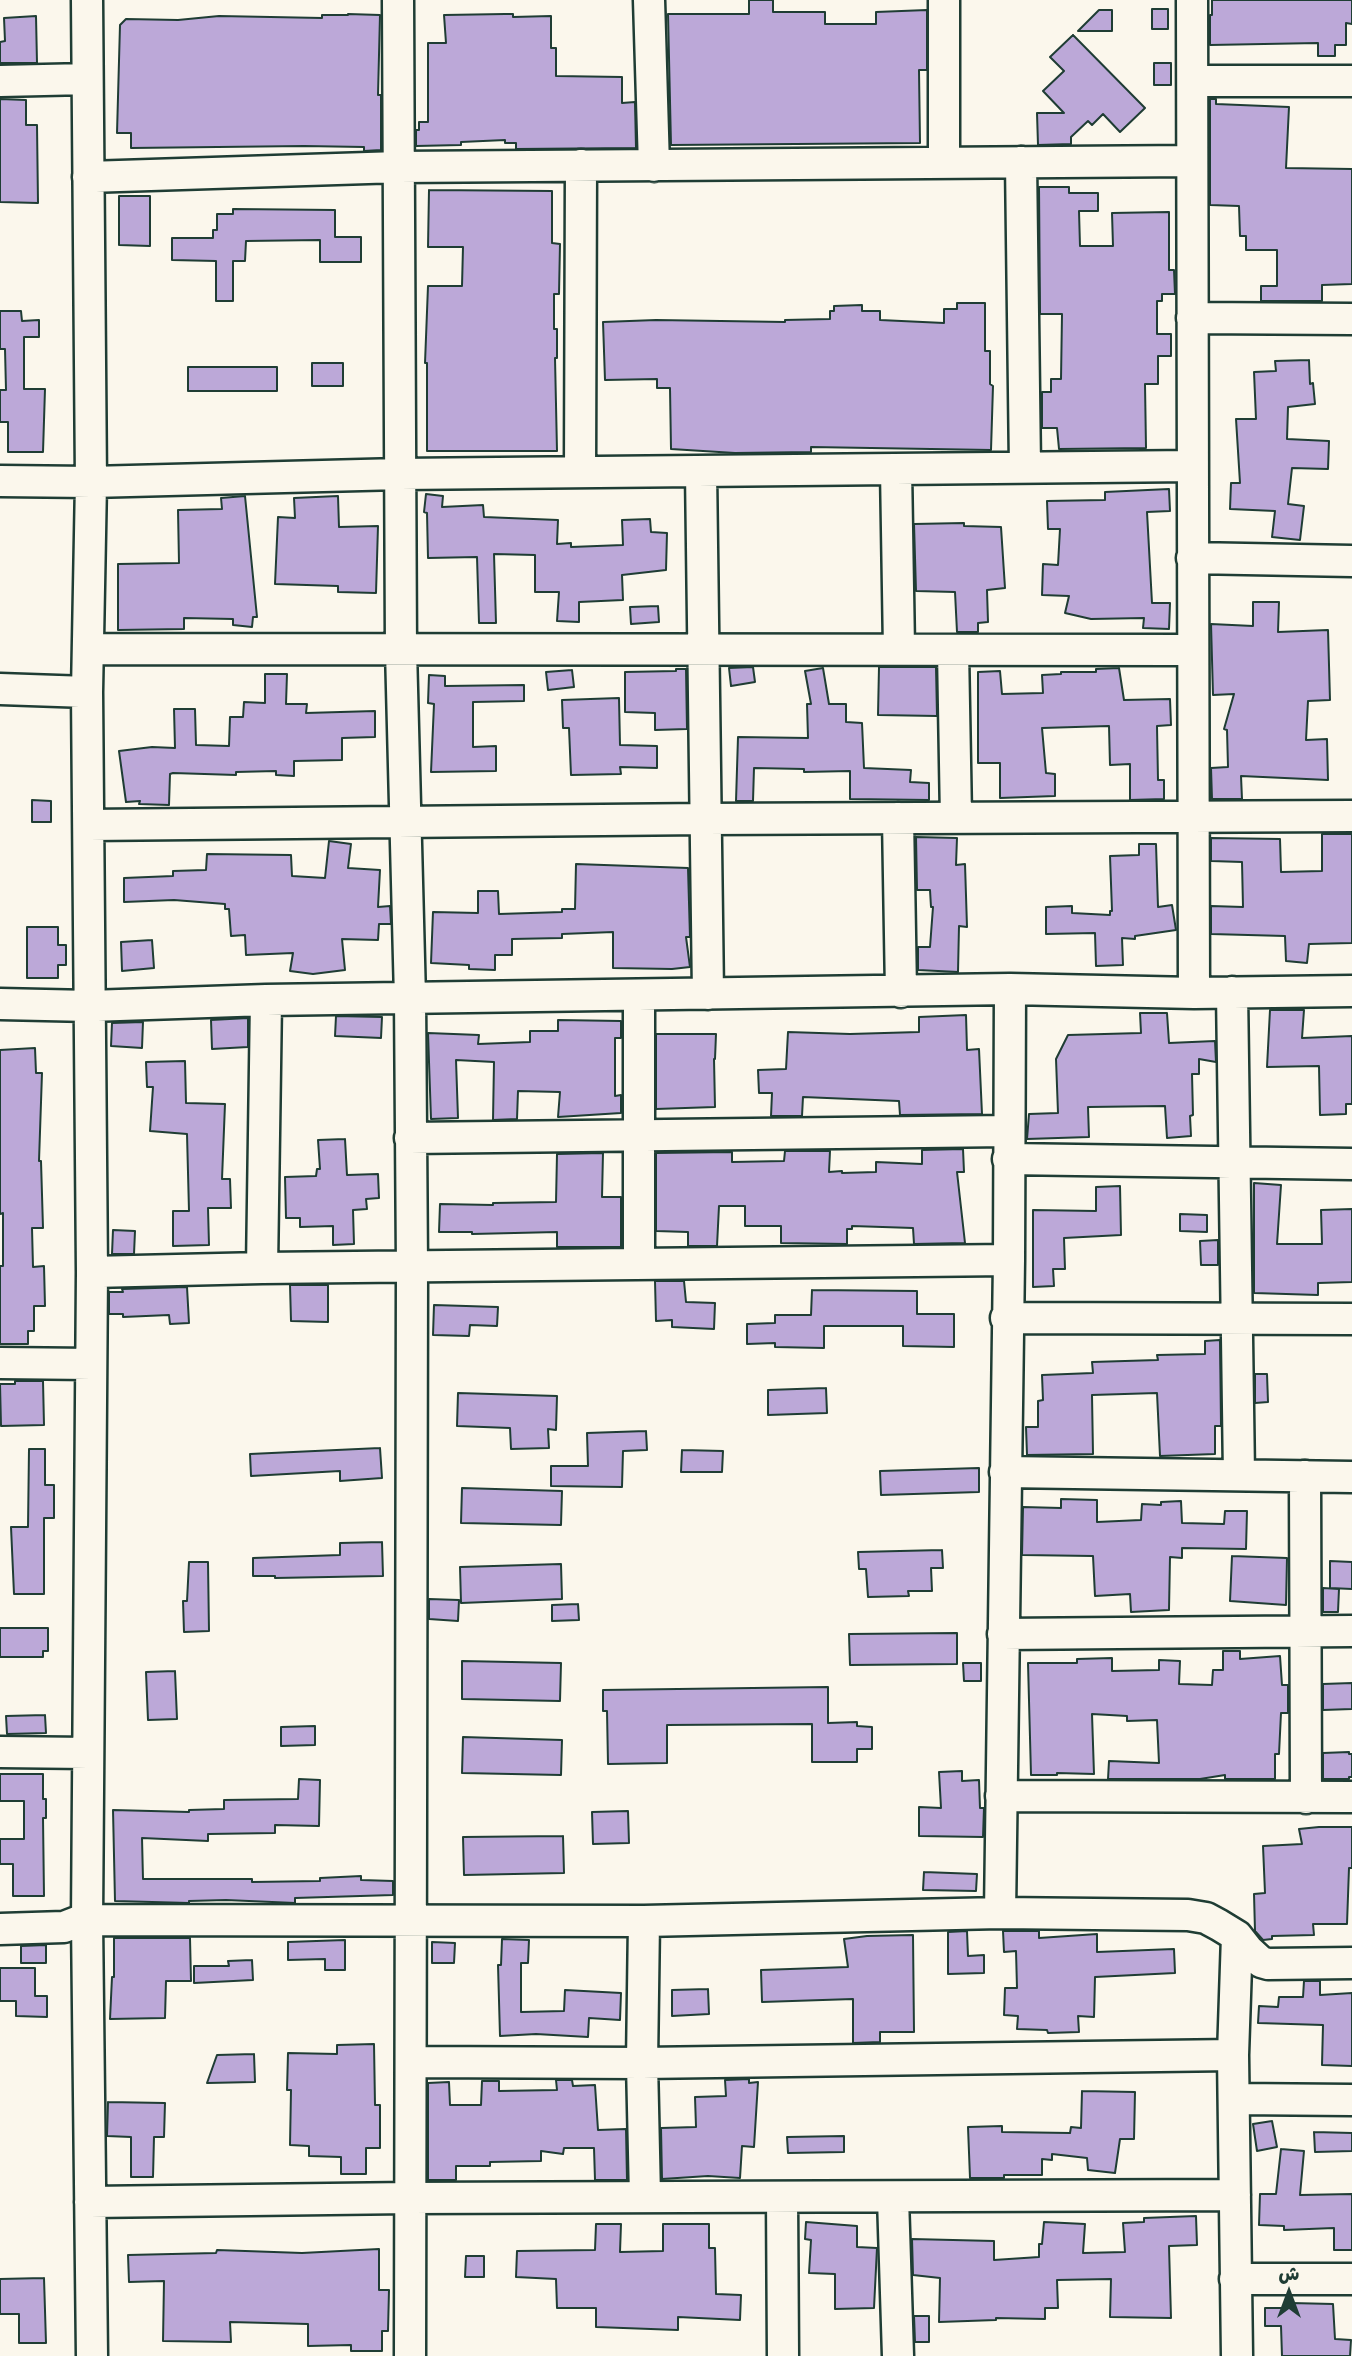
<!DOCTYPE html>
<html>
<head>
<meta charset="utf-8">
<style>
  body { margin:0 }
  #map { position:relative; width:1352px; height:2356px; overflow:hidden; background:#fbf7ec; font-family:"Playpen Sans","Playpen Sans Arabic",sans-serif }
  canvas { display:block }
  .north { position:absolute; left:1254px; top:2258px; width:70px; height:70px; -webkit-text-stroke:5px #fbf7ec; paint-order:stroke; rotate:0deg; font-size:19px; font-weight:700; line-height:28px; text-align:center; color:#1f3d34 }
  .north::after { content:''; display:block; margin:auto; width:24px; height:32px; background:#1f3d34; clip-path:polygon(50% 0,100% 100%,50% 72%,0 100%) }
</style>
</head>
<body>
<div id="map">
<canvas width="1352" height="2356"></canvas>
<div class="north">ش</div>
</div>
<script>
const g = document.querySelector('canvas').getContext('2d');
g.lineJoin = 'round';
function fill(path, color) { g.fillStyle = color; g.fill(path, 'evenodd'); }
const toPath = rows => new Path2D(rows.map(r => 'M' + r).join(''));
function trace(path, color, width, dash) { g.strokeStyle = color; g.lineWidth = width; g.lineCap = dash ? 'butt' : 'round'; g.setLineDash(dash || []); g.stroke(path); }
const building = toPath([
  [749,0,773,0,773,12,825,12,825,24,876,24,876,12,927,10,927,70,919,70,920,143,671,145,668,14,749,14,749,0],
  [1212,0,1352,0,1352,24,1346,23,1346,45,1335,45,1335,56,1318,56,1318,43,1210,45,1210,15,1212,15,1212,0],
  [1152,9,1168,9,1168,29,1152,29,1152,9],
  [1099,10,1112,10,1112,31,1078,31,1099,10],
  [348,14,380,15,378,95,381,95,381,150,364,151,364,147,304,146,131,148,131,133,117,133,120,25,126,19,178,20,219,16,322,18,322,15,348,15,348,14],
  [505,14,513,14,513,17,551,16,551,48,556,48,556,76,622,77,622,103,635,102,636,148,516,149,516,143,505,143,505,140,461,142,461,145,416,146,416,130,419,130,419,122,428,122,428,43,446,43,444,15,505,14],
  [36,16,37,63,0,63,0,42,5,41,4,18,36,16],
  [1073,35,1145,108,1120,132,1103,114,1092,125,1088,121,1071,137,1071,144,1038,145,1037,113,1064,113,1043,91,1064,71,1050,57,1073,35],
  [1154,63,1171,63,1171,85,1154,85,1154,63],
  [0,99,26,100,26,125,37,125,38,203,0,202,0,99],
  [1210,99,1216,99,1216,104,1289,107,1286,168,1352,169,1352,284,1322,285,1322,301,1261,301,1261,286,1277,286,1277,250,1246,250,1246,236,1240,236,1239,206,1210,205,1210,99],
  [1039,187,1069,187,1069,193,1098,193,1098,211,1079,211,1080,246,1113,246,1112,213,1169,212,1169,270,1174,270,1175,294,1162,294,1162,301,1157,301,1157,334,1171,334,1171,356,1158,356,1158,384,1145,384,1146,448,1059,449,1057,428,1042,428,1042,392,1051,392,1051,379,1061,379,1062,314,1040,314,1039,187],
  [429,190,552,191,552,243,560,244,559,294,554,294,554,329,557,329,557,358,555,358,557,451,427,451,427,363,425,363,428,286,462,286,463,247,428,247,429,190],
  [119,196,150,196,150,246,119,245,119,196],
  [233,209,335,210,335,237,361,237,361,262,320,262,320,240,246,241,245,261,233,261,233,301,216,301,216,261,172,260,172,238,213,238,213,230,217,230,217,214,233,214,233,209],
  [957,303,985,303,985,351,990,351,990,384,993,386,991,450,811,447,811,452,735,453,671,449,670,388,657,388,657,379,605,380,603,322,656,320,785,322,785,320,830,319,830,311,834,311,834,306,862,305,862,311,880,311,880,320,944,323,944,309,957,309,957,303],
  [0,311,21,311,22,321,39,320,39,337,24,337,24,389,45,389,43,452,8,452,8,422,0,422,0,390,6,390,5,349,0,349,0,311],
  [1309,360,1310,384,1313,383,1315,404,1288,407,1287,439,1329,441,1328,469,1292,468,1288,504,1304,506,1300,540,1272,537,1275,511,1230,509,1231,483,1240,483,1236,419,1256,419,1254,372,1276,371,1275,361,1309,360],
  [312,363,343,363,343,386,312,386,312,363],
  [188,367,277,367,277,391,188,391,188,367],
  [1169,489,1170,511,1147,512,1152,603,1170,603,1169,629,1143,628,1144,618,1091,619,1065,613,1069,596,1042,595,1043,564,1058,565,1060,529,1048,529,1047,501,1105,500,1105,492,1169,489],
  [426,494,443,496,442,507,483,505,484,517,558,520,557,544,571,543,571,547,623,545,622,520,650,519,651,532,667,533,666,570,622,575,623,600,579,602,579,622,557,621,559,592,535,592,535,555,494,554,496,623,479,623,477,557,428,558,427,513,424,512,426,494],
  [245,496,257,617,253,617,252,627,233,625,233,619,184,618,184,629,118,630,118,564,179,563,178,510,222,509,221,498,245,496],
  [338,496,339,527,378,526,376,593,338,592,338,586,275,584,278,517,295,518,294,498,338,496],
  [964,523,964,526,1001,527,1005,588,987,590,988,622,978,623,978,632,957,632,955,592,916,591,914,524,964,523],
  [1253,602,1279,602,1278,632,1328,630,1330,700,1308,701,1306,740,1327,739,1328,780,1241,776,1242,799,1212,799,1211,768,1228,767,1227,730,1224,729,1234,694,1213,695,1211,624,1253,626,1253,602],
  [658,606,659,622,631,624,630,607,658,606],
  [753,667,755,682,731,686,729,668,753,667],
  [879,667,936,667,937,716,878,715,879,667],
  [823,668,829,704,846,704,846,722,862,723,864,768,911,770,910,782,929,783,929,800,850,799,850,771,804,772,804,769,754,768,753,801,736,801,738,737,808,738,807,704,811,704,805,671,823,668],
  [1119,668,1124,700,1170,699,1171,725,1157,726,1158,780,1164,780,1164,799,1130,800,1130,764,1110,765,1109,726,1042,728,1046,773,1055,774,1055,796,1000,798,1000,763,978,763,978,672,1000,671,1002,694,1043,693,1042,675,1061,674,1061,672,1096,672,1096,669,1119,668],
  [676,669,686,669,687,729,655,730,655,713,625,712,625,672,676,671,676,669],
  [572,670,574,687,548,690,546,672,572,670],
  [265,674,287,674,286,704,307,704,306,713,375,711,375,737,342,738,342,760,294,761,294,776,276,775,276,771,236,772,236,775,173,773,170,774,169,805,139,804,140,801,126,802,119,751,152,747,175,748,174,709,195,709,196,745,229,746,230,717,243,717,244,702,265,703,265,674],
  [429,675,445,676,445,686,524,685,524,701,473,702,473,747,496,746,496,771,431,772,434,704,428,703,429,675],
  [619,698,620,745,657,746,657,768,620,767,621,774,571,775,569,728,563,728,562,700,619,698],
  [32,800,51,801,51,822,32,822,32,800],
  [1322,834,1352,834,1352,943,1309,944,1307,963,1286,961,1285,936,1211,934,1211,906,1243,907,1242,862,1211,861,1211,838,1280,839,1281,872,1322,871,1322,834],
  [916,837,957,838,956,865,965,864,967,927,959,926,958,972,918,970,918,947,930,947,933,907,931,907,930,890,917,890,916,837],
  [329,841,351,844,348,868,380,870,378,907,390,906,391,924,379,924,378,940,342,939,345,970,313,974,290,971,293,953,246,955,245,935,231,936,229,909,225,909,225,904,174,900,124,902,124,878,173,876,173,871,206,870,207,854,291,855,292,876,325,878,329,841],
  [1139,844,1156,844,1158,907,1172,905,1176,930,1135,936,1135,939,1122,938,1123,965,1096,966,1095,933,1046,934,1046,907,1072,906,1072,913,1110,915,1110,911,1112,911,1110,856,1139,855,1139,844],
  [576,864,688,868,690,937,686,937,690,967,672,969,613,968,613,932,562,934,562,938,512,939,512,955,495,955,495,970,469,969,469,965,431,963,433,912,478,913,478,891,498,891,499,914,562,912,562,909,575,909,576,864],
  [27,927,58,927,58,945,66,945,66,965,58,965,58,978,27,978,27,927],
  [152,940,154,968,122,971,121,942,152,940],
  [1270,1010,1304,1010,1302,1038,1352,1036,1352,1104,1346,1104,1346,1114,1320,1115,1319,1066,1267,1067,1270,1010],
  [1140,1013,1167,1013,1169,1043,1215,1041,1216,1062,1199,1059,1199,1074,1192,1074,1193,1115,1190,1116,1191,1136,1167,1138,1165,1106,1088,1107,1089,1137,1027,1139,1029,1114,1058,1113,1056,1059,1068,1035,1141,1033,1140,1013],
  [966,1015,967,1050,979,1049,982,1114,900,1115,899,1101,803,1097,802,1116,771,1116,772,1093,759,1093,758,1070,786,1069,788,1032,850,1034,919,1032,919,1017,966,1015],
  [336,1016,382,1017,381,1038,335,1036,336,1016],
  [248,1018,248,1047,212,1049,211,1020,248,1018],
  [558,1020,621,1021,621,1038,615,1038,615,1096,621,1095,621,1113,558,1117,560,1092,518,1091,517,1119,493,1120,494,1062,456,1060,458,1118,431,1119,428,1033,479,1035,478,1044,530,1042,530,1031,558,1031,558,1020],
  [143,1022,142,1048,111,1046,112,1023,143,1022],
  [656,1034,716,1034,715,1059,714,1059,715,1107,656,1109,656,1034],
  [35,1048,36,1073,42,1073,39,1161,41,1161,43,1228,32,1228,33,1267,44,1266,45,1306,34,1306,34,1331,28,1331,28,1344,0,1344,0,1266,3,1266,3,1213,0,1214,0,1050,35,1048],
  [185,1061,186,1103,225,1104,222,1179,230,1179,231,1208,208,1208,209,1245,173,1246,173,1211,189,1211,187,1134,150,1131,153,1087,147,1087,146,1062,185,1061],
  [345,1139,347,1175,378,1174,379,1198,366,1199,367,1209,353,1210,354,1244,333,1245,333,1226,300,1227,300,1218,286,1218,285,1177,316,1176,317,1169,320,1169,318,1140,345,1139],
  [963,1149,964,1172,957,1172,965,1243,914,1244,913,1228,852,1226,852,1229,847,1229,847,1244,781,1243,781,1226,745,1226,745,1206,719,1206,717,1246,688,1246,688,1232,656,1231,656,1153,732,1152,732,1162,784,1161,785,1151,830,1151,829,1172,842,1171,842,1173,876,1172,876,1162,922,1164,922,1150,963,1149],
  [603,1153,602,1197,621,1197,621,1247,557,1247,557,1232,472,1234,472,1232,439,1232,440,1204,493,1205,493,1203,556,1202,557,1154,603,1153],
  [1254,1183,1281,1185,1277,1244,1322,1244,1321,1210,1352,1209,1352,1282,1318,1283,1318,1295,1254,1293,1254,1183],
  [1120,1186,1121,1235,1064,1238,1065,1269,1053,1269,1054,1286,1033,1287,1033,1210,1096,1211,1096,1187,1120,1186],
  [1180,1214,1207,1215,1207,1232,1180,1231,1180,1214],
  [113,1230,135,1231,134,1254,112,1254,113,1230],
  [1218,1240,1218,1265,1201,1265,1200,1241,1218,1240],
  [655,1281,684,1281,686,1302,715,1303,714,1329,672,1327,672,1320,656,1321,655,1281],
  [290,1285,328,1285,328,1322,291,1321,290,1285],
  [187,1287,189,1323,170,1324,169,1315,123,1317,123,1314,109,1314,109,1292,123,1292,122,1289,187,1287],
  [812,1290,917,1291,917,1314,954,1314,954,1347,903,1346,903,1326,824,1326,824,1348,775,1347,775,1343,747,1344,747,1324,775,1323,775,1315,811,1315,812,1290],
  [434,1305,498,1307,497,1326,470,1325,469,1336,433,1335,434,1305],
  [1220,1340,1221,1426,1215,1426,1215,1454,1160,1456,1157,1393,1092,1395,1093,1454,1027,1455,1026,1427,1038,1427,1038,1401,1043,1400,1042,1375,1093,1373,1092,1362,1158,1360,1157,1355,1205,1354,1205,1341,1220,1340],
  [1255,1374,1267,1374,1268,1402,1255,1403,1255,1374],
  [15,1381,43,1381,44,1425,1,1426,0,1384,15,1384,15,1381],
  [826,1388,827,1413,768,1415,768,1390,826,1388],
  [458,1393,557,1396,556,1430,548,1429,549,1448,511,1449,510,1428,457,1426,458,1393],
  [646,1431,647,1450,623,1451,622,1487,551,1486,551,1466,588,1466,587,1433,646,1431],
  [380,1448,382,1478,340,1481,340,1471,251,1476,250,1454,380,1448],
  [29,1449,45,1449,45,1485,54,1485,54,1518,44,1518,44,1594,14,1594,11,1527,28,1527,29,1449],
  [682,1450,723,1451,722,1472,681,1472,682,1450],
  [979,1468,979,1492,881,1495,880,1471,979,1468],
  [462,1488,562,1491,561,1525,461,1523,462,1488],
  [1061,1499,1097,1500,1097,1522,1141,1520,1142,1504,1161,1505,1161,1502,1181,1501,1182,1523,1224,1524,1225,1511,1247,1511,1246,1549,1182,1548,1182,1558,1170,1557,1169,1610,1131,1612,1130,1594,1095,1596,1093,1556,1022,1555,1023,1507,1061,1508,1061,1499],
  [382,1542,383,1576,275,1578,275,1576,253,1576,253,1558,340,1555,340,1543,382,1542],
  [942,1550,943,1568,931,1568,932,1591,908,1591,909,1596,868,1597,866,1569,859,1569,858,1552,942,1550],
  [1232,1556,1287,1558,1286,1605,1230,1601,1232,1556],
  [1330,1561,1352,1562,1352,1589,1330,1588,1330,1561],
  [189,1562,208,1562,209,1631,184,1632,183,1601,187,1601,189,1562],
  [561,1564,562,1599,461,1603,460,1567,561,1564],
  [1323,1588,1339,1589,1338,1612,1323,1612,1323,1588],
  [429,1599,459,1600,458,1621,429,1619,429,1599],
  [578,1604,579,1620,552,1621,552,1605,578,1604],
  [0,1628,48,1628,48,1651,43,1651,43,1657,0,1657,0,1628],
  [957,1633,957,1664,850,1665,849,1634,957,1633],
  [1223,1651,1240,1651,1240,1659,1280,1656,1282,1685,1288,1685,1288,1713,1281,1713,1279,1754,1275,1754,1275,1779,1225,1779,1225,1775,1200,1779,1108,1779,1109,1761,1159,1763,1157,1720,1127,1721,1127,1716,1092,1714,1094,1774,1057,1773,1057,1775,1031,1775,1028,1663,1077,1663,1077,1659,1112,1658,1112,1671,1159,1670,1159,1660,1180,1661,1179,1684,1212,1685,1213,1670,1223,1670,1223,1651],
  [462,1661,561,1663,560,1701,462,1699,462,1661],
  [963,1663,981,1663,981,1681,964,1681,963,1663],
  [175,1671,177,1719,148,1720,146,1672,175,1671],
  [1352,1683,1352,1709,1323,1710,1323,1684,1352,1683],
  [828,1687,828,1723,857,1722,857,1726,872,1727,872,1749,857,1749,857,1762,812,1762,812,1724,667,1725,667,1763,608,1764,607,1711,603,1711,603,1690,828,1687],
  [45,1715,46,1733,7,1734,6,1716,45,1715],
  [315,1726,315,1745,281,1746,281,1727,315,1726],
  [463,1737,562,1740,561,1775,462,1773,463,1737],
  [1349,1752,1349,1754,1352,1754,1352,1777,1349,1777,1349,1779,1323,1779,1323,1753,1349,1752],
  [962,1771,962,1781,979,1780,980,1808,984,1808,983,1837,919,1836,919,1807,941,1808,939,1772,962,1771],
  [0,1774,43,1774,43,1799,46,1799,46,1818,43,1818,44,1896,13,1896,13,1864,0,1864,0,1839,24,1839,24,1801,0,1801,0,1774],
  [299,1779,320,1780,319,1826,275,1825,275,1833,208,1834,208,1841,142,1838,143,1879,252,1879,252,1882,320,1881,320,1878,361,1876,361,1880,393,1881,393,1895,295,1898,295,1903,226,1900,189,1901,189,1903,115,1901,113,1810,189,1812,189,1810,224,1809,224,1800,298,1799,299,1779],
  [628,1811,629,1843,593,1844,592,1812,628,1811],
  [1319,1827,1352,1827,1352,1868,1349,1868,1347,1924,1313,1924,1314,1935,1272,1936,1272,1939,1263,1940,1255,1931,1254,1894,1265,1893,1263,1846,1302,1844,1299,1829,1319,1827],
  [563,1836,564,1873,464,1875,463,1837,563,1836],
  [924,1872,977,1874,976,1891,923,1890,924,1872],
  [967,1931,968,1956,984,1955,984,1973,948,1974,948,1932,967,1931],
  [1003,1931,1039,1931,1039,1938,1097,1934,1097,1952,1174,1949,1175,1973,1095,1977,1094,2017,1078,2016,1079,2032,1048,2033,1047,2030,1017,2029,1018,2016,1004,2015,1005,1988,1017,1988,1016,1951,1004,1952,1003,1931],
  [913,1935,914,2032,880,2032,880,2042,853,2043,853,1999,762,2002,761,1970,848,1967,844,1939,867,1936,913,1935],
  [114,1938,190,1938,191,1981,166,1981,165,2018,110,2019,112,1977,114,1977,114,1938],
  [502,1939,529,1940,528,1963,521,1963,521,2012,564,2011,565,1990,621,1993,620,2020,589,2018,588,2037,536,2034,500,2036,498,1965,501,1965,502,1939],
  [345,1940,345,1970,325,1970,325,1959,288,1960,288,1942,345,1940],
  [432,1942,455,1943,454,1963,432,1963,432,1942],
  [46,1945,46,1963,21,1963,21,1946,46,1945],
  [252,1960,253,1980,194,1983,194,1966,229,1966,228,1961,252,1960],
  [0,1968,35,1968,35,1996,47,1996,47,2017,16,2016,16,2001,0,2001,0,1968],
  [1304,1981,1320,1981,1320,1995,1352,1993,1352,2066,1322,2065,1323,2025,1258,2023,1259,2006,1278,2007,1279,1997,1303,1997,1304,1981],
  [708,1989,709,2014,672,2016,672,1990,708,1989],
  [374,2044,375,2105,380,2105,380,2148,366,2148,366,2174,341,2174,341,2157,309,2156,309,2146,290,2145,291,2090,287,2090,288,2053,337,2054,337,2045,374,2044],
  [254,2054,255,2082,207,2083,217,2055,254,2054],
  [749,2079,749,2083,758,2082,754,2147,742,2146,740,2178,708,2176,662,2179,661,2128,696,2127,695,2097,726,2096,725,2080,749,2079],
  [556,2080,572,2080,573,2086,595,2085,598,2130,626,2129,627,2180,595,2180,594,2148,564,2148,563,2154,541,2151,541,2161,490,2162,490,2166,456,2166,456,2180,428,2180,428,2083,449,2082,450,2105,481,2105,482,2081,499,2081,499,2091,557,2090,556,2080],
  [1082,2091,1135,2092,1134,2139,1120,2139,1115,2173,1088,2170,1087,2158,1052,2154,1052,2160,1042,2159,1042,2175,1004,2175,1004,2178,970,2178,968,2127,1002,2126,1002,2132,1070,2133,1071,2127,1081,2128,1082,2091],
  [108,2102,165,2103,164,2137,154,2137,153,2177,131,2177,131,2137,107,2136,108,2102],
  [1272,2121,1277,2147,1257,2151,1253,2124,1272,2121],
  [1314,2132,1352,2133,1352,2151,1315,2152,1314,2132],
  [844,2136,844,2152,788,2153,787,2137,844,2136],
  [1281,2149,1304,2151,1300,2195,1352,2194,1352,2250,1334,2250,1334,2228,1284,2230,1284,2226,1259,2225,1260,2194,1276,2194,1281,2149],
  [1196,2216,1197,2245,1169,2246,1171,2318,1110,2317,1111,2279,1057,2280,1058,2308,1045,2308,1045,2319,996,2318,996,2320,939,2322,940,2278,913,2275,912,2239,994,2241,994,2260,1039,2257,1039,2244,1042,2244,1044,2222,1085,2224,1083,2253,1125,2252,1123,2223,1144,2222,1144,2218,1196,2216],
  [806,2222,857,2226,857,2247,877,2248,874,2308,835,2309,835,2274,809,2273,811,2240,805,2239,806,2222],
  [596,2224,621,2224,620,2252,663,2251,663,2224,709,2224,709,2248,715,2248,716,2294,741,2295,740,2320,678,2317,678,2330,596,2327,596,2308,557,2308,556,2279,516,2277,517,2251,595,2250,596,2224],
  [379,2249,379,2290,389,2290,388,2331,382,2331,382,2351,351,2351,351,2345,308,2346,308,2324,230,2322,231,2342,163,2341,164,2281,129,2282,128,2255,216,2253,217,2250,302,2253,379,2249],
  [466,2256,484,2256,484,2277,465,2277,466,2256],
  [44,2278,46,2343,19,2343,19,2314,0,2314,0,2279,44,2278],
  [1291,2303,1333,2304,1335,2339,1351,2340,1350,2356,1282,2356,1281,2326,1265,2326,1265,2308,1291,2308,1291,2303],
  [914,2316,929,2316,929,2342,915,2342,914,2316]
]);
fill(building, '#bca8d8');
trace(building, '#1f3d34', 2);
const minor = toPath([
  [87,0,91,482,87,692,92,1272,87,1920,92,2356],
  [398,0,401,650,410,998,412,1266,410,2356],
  [649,0,654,166],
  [944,0,944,163],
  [1192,0,1194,993],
  [0,81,87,79],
  [1193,81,1352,81],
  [1021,162,1025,467],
  [88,177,399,167,1192,161],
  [1192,318,1352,319],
  [896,469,899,649],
  [701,471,708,994],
  [580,472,581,165],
  [0,481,91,482,400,474,1192,466],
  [1192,558,1352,561],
  [88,649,1192,650],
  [953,650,956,818],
  [0,689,87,692],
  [898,818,901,992],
  [89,825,705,819,1352,816],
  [1232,992,1239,1475],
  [0,1004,90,1006,266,1000,1010,989,1194,993,1352,991],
  [410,1138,1008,1131],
  [1008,1159,1352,1164],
  [639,1264,639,995],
  [262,1268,266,1000],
  [92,1272,262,1268,1009,1260],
  [1006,1318,1352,1319],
  [0,1363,91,1364],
  [1005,1472,1352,1477],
  [1305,1476,1306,1798],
  [1003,1634,1352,1631],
  [0,1752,88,1753],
  [1001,1796,1352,1797],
  [1000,1913,1009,1260,1010,989],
  [644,1921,642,2063,645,2197],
  [0,1929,64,1927,82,1920,644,1921,1000,1913,1188,1915,1206,1918,1219,1925,1237,1936,1248,1950,1261,1962,1268,1964,1352,1963],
  [411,2062,642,2063,1233,2055],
  [1235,2099,1352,2100],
  [782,2197,783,2356],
  [893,2198,898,2356],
  [90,2202,409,2198,1235,2195],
  [1235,2279,1352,2279],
  [1237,2356,1233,2055,1237,1936]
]);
trace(minor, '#1f3d34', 35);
trace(minor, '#fbf7ec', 30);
</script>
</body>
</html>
